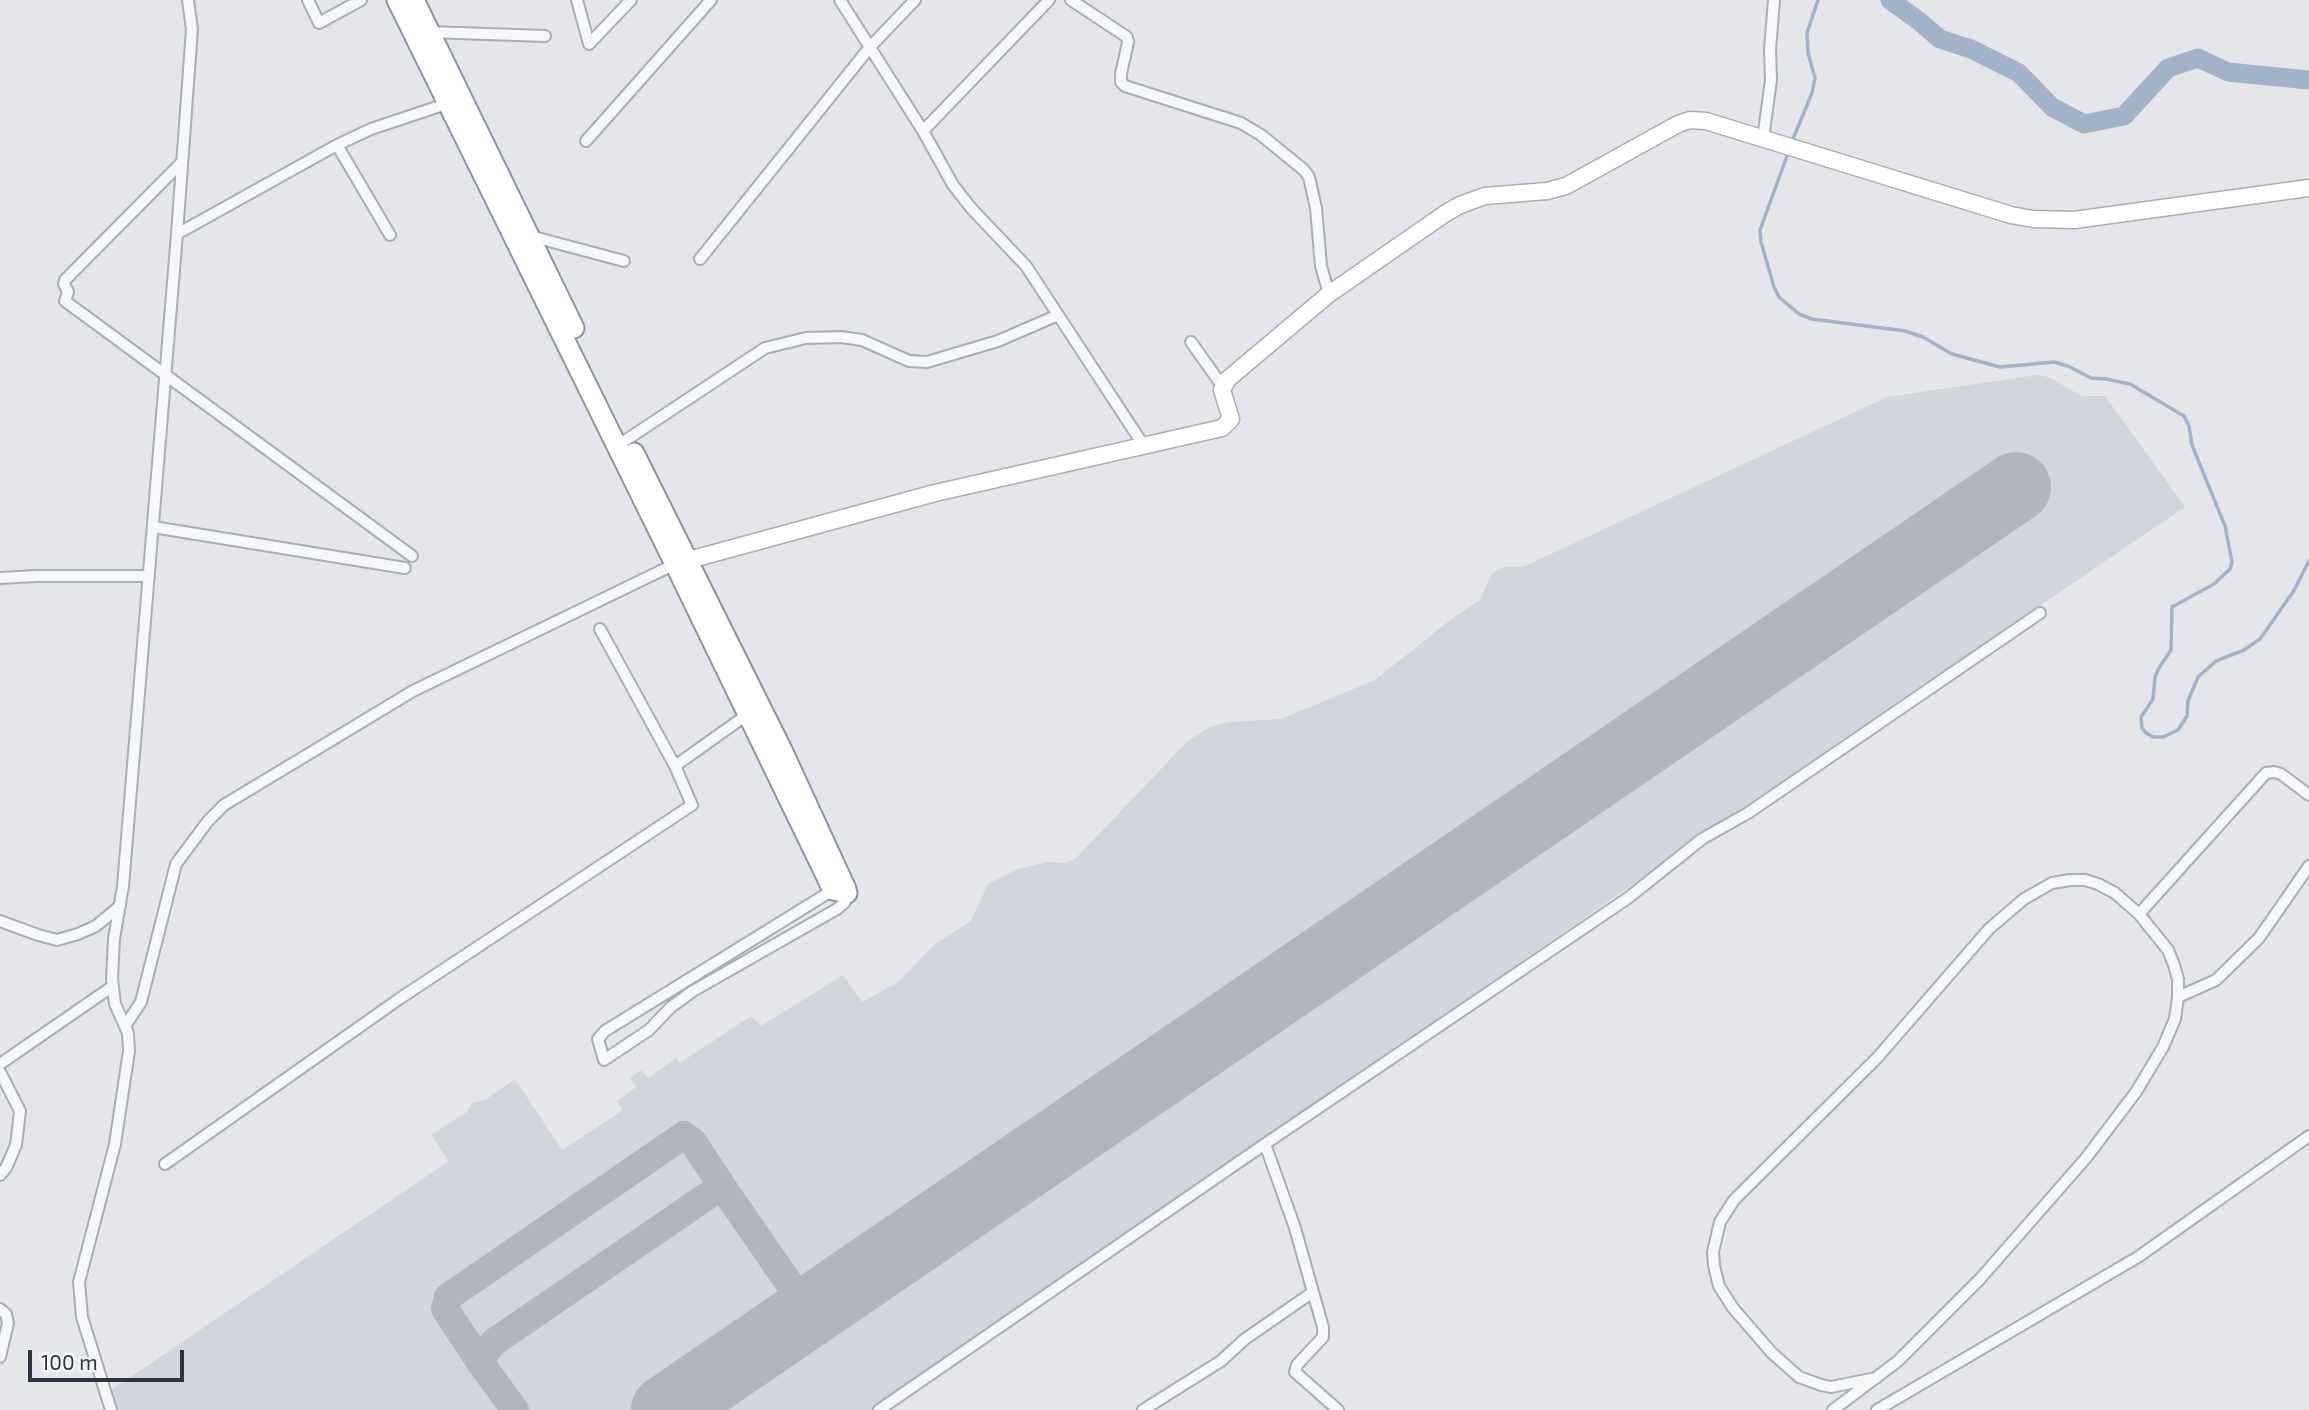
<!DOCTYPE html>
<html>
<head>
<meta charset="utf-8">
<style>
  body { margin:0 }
  #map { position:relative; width:2309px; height:1410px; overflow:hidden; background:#e4e6ea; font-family:"Exo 2",sans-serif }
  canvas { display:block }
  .scale { position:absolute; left:28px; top:1350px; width:156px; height:32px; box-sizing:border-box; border:4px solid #2d3341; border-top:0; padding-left:9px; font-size:21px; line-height:24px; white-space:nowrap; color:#2d3341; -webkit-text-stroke:5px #f3f5f8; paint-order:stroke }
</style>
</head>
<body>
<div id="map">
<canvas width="2309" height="1410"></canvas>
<div class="scale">100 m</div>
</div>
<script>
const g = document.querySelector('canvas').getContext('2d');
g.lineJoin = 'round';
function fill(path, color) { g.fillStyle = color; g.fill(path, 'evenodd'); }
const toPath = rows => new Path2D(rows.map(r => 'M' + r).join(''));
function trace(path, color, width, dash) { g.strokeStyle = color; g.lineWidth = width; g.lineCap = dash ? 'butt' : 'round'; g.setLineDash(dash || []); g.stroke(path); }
fill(toPath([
  [2037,375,2048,377,2082,396,2105,396,2185,507,1855,731,871,1410,112,1410,107,1393,449,1161,431,1135,467,1112,472,1103,485,1100,515,1079,562,1150,623,1110,617,1101,636,1087,630,1078,641,1070,648,1078,676,1058,680,1063,751,1016,761,1026,843,975,862,1002,897,983,935,944,971,921,988,884,1018,869,1048,862,1066,863,1075,859,1188,741,1210,727,1229,722,1281,719,1375,680,1454,617,1480,600,1492,573,1505,567,1523,567,1887,397]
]), '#d2d5dc');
trace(toPath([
  [1793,139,1812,93,1815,78,1808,53,1807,33,1818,0],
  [1787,156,1760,230,1761,242,1774,287,1779,297,1799,314,1812,319,1905,331,1923,337,1952,354,2000,367,2054,362,2068,366,2091,378,2106,379,2130,384,2184,416,2189,426,2192,445,2225,526,2232,562,2230,569,2214,584,2172,607,2171,650,2159,668,2155,677,2153,699,2141,717,2142,728,2145,732,2153,737,2163,737,2178,730,2187,716,2188,701,2198,677,2216,661,2244,650,2260,639,2293,592,2309,561]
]), '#a2b3c7', 3.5);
trace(toPath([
  [1890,0,1919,21,1940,39,1971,49,2019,73,2052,107,2084,124,2124,116,2168,68,2198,58,2228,72,2309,80]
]), '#a2b3c7', 19);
trace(toPath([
  [684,1135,693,1142,726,1192,716,1190,494,1342,484,1354,482,1365,445,1309,448,1297,684,1135],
  [726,1192,793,1289,795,1309,791,1320,784,1330],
  [793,1289,815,1298,837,1293],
  [482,1365,515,1410]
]), '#b1b6be', 28);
trace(toPath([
  [666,1410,2016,487]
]), '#b1b6be', 70);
const street = toPath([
  [308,0,319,23,361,0],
  [577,0,589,44,631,0],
  [840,0,923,131,953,185,971,208,1026,266,1144,446],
  [1071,0,1127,37,1128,42,1121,74,1121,82,1125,86,1241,123,1261,135,1304,170,1309,177,1316,208,1321,266,1329,294],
  [429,32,545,36],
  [923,131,1049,0],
  [1763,139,1771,80,1770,50,1774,0],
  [586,141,711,0],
  [337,145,390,235],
  [182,162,65,280,64,284,68,292,65,301,412,556],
  [177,234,337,145,371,129,452,102],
  [530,236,624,261],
  [700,259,870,47,915,0],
  [1191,342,1223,387],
  [617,446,765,348,806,338,841,337,862,340,909,361,927,362,998,341,1058,315],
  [153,527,405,568],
  [0,578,36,576,149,576],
  [675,766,748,714],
  [833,890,605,1031,598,1039,604,1060,649,1030,671,1007,693,991,837,909,845,902,847,893],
  [2139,914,2266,773,2274,772,2281,774,2309,795],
  [0,921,38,935,57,940,78,934,96,926,120,906],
  [2178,997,2216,980,2259,938,2309,866],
  [125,1026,141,1002,176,864,208,821,224,805,413,691,675,564],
  [0,1064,113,986],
  [0,1072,20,1111,16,1145,6,1168,0,1175],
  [1265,1144,1295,1228,1313,1292],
  [165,1164,399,999,692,805,675,766,600,629],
  [0,1309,6,1314,8,1323,0,1357],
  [111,1410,82,1317,79,1282,115,1144,129,1051,128,1033,115,1004,112,979,114,939,123,886,177,234,192,29,188,0],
  [879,1410,1265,1144,1628,898,1702,839,1748,813,2040,613],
  [1143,1410,1221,1361,1245,1339,1313,1292,1323,1327,1323,1337,1297,1365,1295,1372,1338,1410],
  [1833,1410,1898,1361,1980,1279,2086,1158,2136,1092,2163,1047,2175,1019,2178,997,2178,979,2174,965,2168,950,2139,914,2115,893,2098,884,2085,880,2070,880,2052,883,2024,899,1989,929,1877,1058,1734,1200,1720,1222,1713,1252,1714,1266,1719,1286,1733,1308,1772,1353,1799,1377,1821,1385,1831,1387,1876,1378],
  [1877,1410,2138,1257,2309,1136]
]);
const secondary = toPath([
  [678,563,935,493,1222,428,1231,419,1222,390,1228,379,1329,294,1446,213,1460,205,1485,196,1547,191,1566,186,1678,124,1690,120,1706,121,2011,215,2033,219,2074,220,2309,188]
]);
const highway = toPath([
  [397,0,675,564,833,890,847,893],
  [414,0,574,328],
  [634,453,782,750,846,889]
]);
trace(street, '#a9adb4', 14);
trace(secondary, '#a9adb4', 19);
trace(highway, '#8c93a0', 23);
trace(street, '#f6f7f9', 10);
trace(secondary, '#fff', 16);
trace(highway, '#fff', 19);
</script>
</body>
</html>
